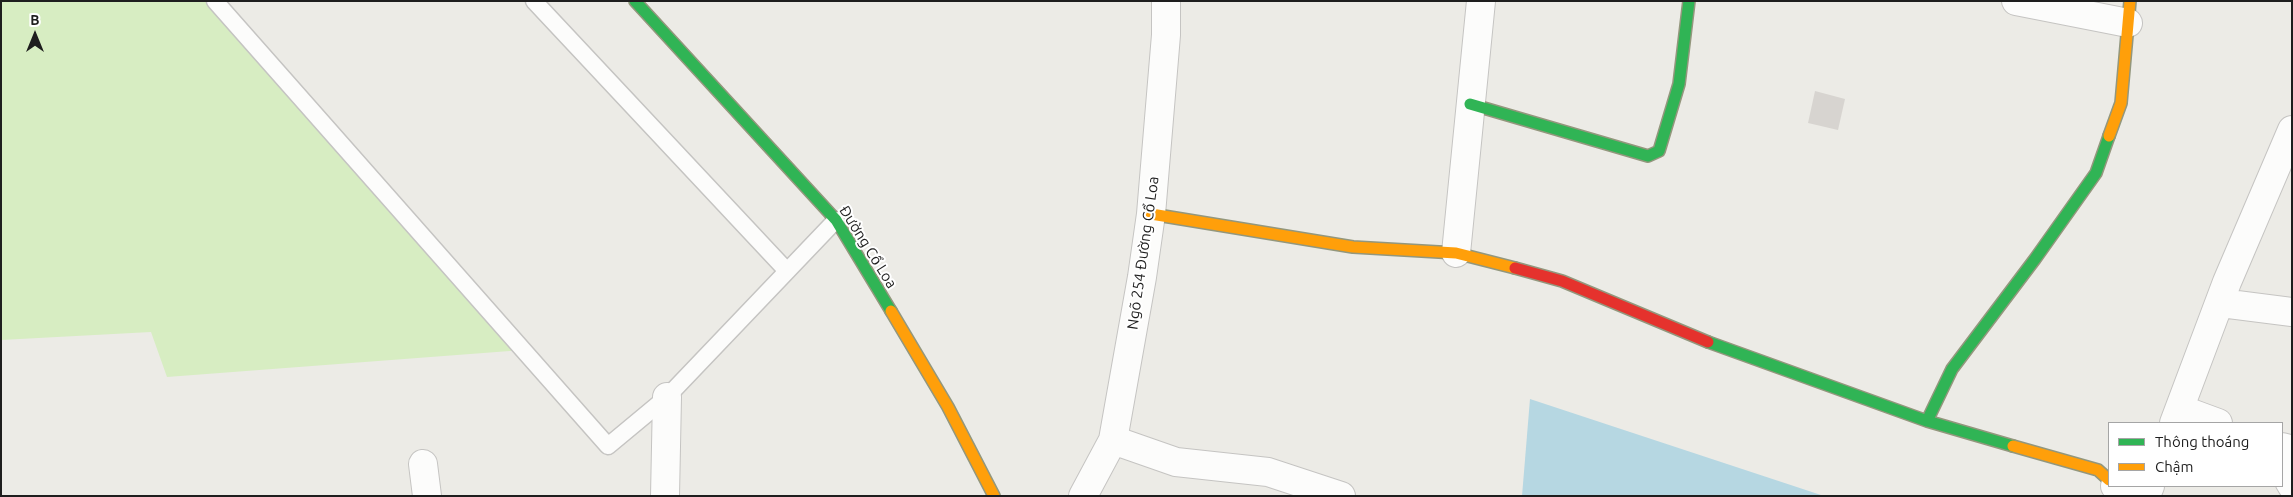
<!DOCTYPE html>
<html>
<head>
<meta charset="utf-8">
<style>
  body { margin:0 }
  #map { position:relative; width:2293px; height:497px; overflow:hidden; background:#ecebe6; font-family:Ubuntu,sans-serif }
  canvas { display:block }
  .frame { position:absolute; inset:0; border:2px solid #1e1e1e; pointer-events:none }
  .legend { position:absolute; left:2108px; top:422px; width:175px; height:65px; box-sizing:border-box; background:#fff; border:1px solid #a5a5a5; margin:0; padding:6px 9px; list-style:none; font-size:15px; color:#1e1e1e }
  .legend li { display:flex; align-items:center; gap:10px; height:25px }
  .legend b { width:25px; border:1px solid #a5a5a5 }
  .north { position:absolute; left:10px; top:10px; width:50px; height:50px; -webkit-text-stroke:4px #fff; paint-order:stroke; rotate:0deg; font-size:14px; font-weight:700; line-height:20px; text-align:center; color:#1e1e1e }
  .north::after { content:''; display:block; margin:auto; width:18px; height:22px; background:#1e1e1e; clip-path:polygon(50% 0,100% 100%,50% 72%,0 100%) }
</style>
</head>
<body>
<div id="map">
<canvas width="2293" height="497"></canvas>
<div class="frame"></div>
<ul class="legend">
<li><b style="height:6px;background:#30b455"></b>Thông thoáng</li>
<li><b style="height:6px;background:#ff9f0a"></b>Chậm</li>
</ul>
<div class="north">B</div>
</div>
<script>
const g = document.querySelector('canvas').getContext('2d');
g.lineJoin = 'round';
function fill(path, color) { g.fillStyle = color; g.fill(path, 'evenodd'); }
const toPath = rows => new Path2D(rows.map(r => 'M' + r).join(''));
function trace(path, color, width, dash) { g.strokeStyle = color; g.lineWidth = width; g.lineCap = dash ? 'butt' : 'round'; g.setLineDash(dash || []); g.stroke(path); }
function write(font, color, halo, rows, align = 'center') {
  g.font = font + ' Ubuntu,sans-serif'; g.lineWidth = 4; g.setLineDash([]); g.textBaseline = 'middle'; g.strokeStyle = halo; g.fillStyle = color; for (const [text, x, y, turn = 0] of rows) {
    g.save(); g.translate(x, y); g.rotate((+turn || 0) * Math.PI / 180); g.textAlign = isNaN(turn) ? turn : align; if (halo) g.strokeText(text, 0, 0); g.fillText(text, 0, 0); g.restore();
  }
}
fill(toPath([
  [1,1,215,1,523,350,167,377,151,332,1,340]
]), '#d7edc2');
fill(toPath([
  [1530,399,1824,496,1522,496]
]), '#b6d7e2');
fill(toPath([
  [1815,91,1845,99,1838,130,1808,123]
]), '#d7d4d0');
const lane = toPath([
  [215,1,608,446,667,397,836,220],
  [534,1,787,271]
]);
const street = toPath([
  [2016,1,2128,23],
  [1456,253,1481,1],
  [2221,303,2292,312],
  [2180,409,2218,423],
  [2174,423,2227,282,2292,130],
  [1113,440,1176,462,1268,472,1341,496],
  [2282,447,2286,448,2289,481,2292,486],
  [423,464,427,496],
  [2115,486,2125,496],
  [665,496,667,397],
  [1083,496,1113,440,1142,277,1151,214,1166,35,1166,1],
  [2146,496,2150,486]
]);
const fast = toPath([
  [635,1,836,220,891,311],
  [1470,104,1648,156,1659,151,1679,84,1689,1],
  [1708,342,1927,421,2013,446],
  [1927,421,1952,369,2035,259,2096,173,2109,136]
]);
const slow = toPath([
  [2109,136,2121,103,2130,1],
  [1151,214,1353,247,1456,253,1515,268],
  [891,311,948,407,994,496],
  [2013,446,2098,470,2109,480]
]);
const jam = toPath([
  [1515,268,1562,281,1708,342]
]);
trace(lane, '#c5c4c2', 19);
trace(street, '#c5c4c2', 30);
trace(fast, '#93977d', 14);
trace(slow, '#93977d', 14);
trace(jam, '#93977d', 14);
trace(lane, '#fcfcfb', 16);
trace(street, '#fcfcfb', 28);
trace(fast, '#30b455', 11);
trace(slow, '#ff9f0a', 11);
trace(jam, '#e5322d', 11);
write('15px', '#1e1e1e', '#fff', [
  ["Đường Cổ Loa",868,247,58],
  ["Ngõ 254 Đường Cổ Loa",1143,253,-82]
]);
</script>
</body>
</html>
